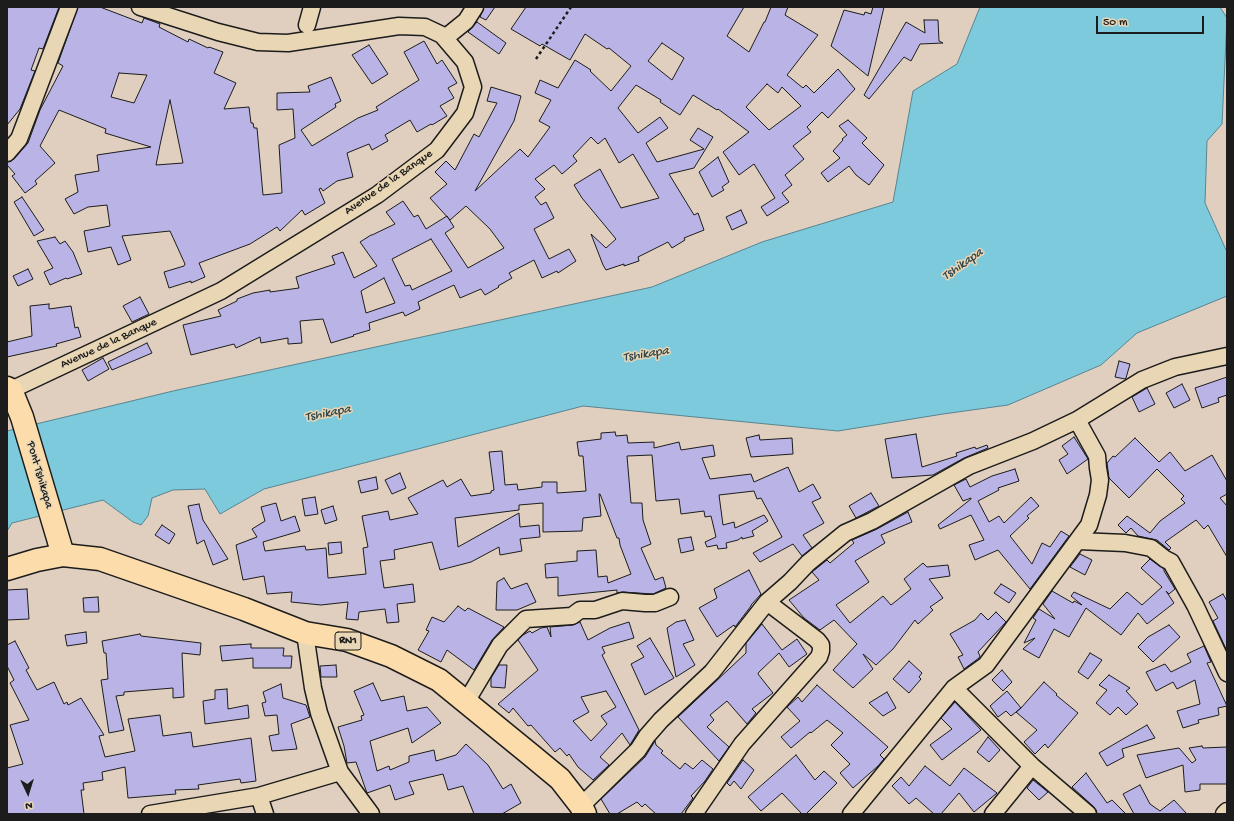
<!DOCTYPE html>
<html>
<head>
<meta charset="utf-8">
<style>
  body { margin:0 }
  #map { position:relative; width:1234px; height:821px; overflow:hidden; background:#e0cfbe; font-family:"Gochi Hand",sans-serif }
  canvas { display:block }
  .frame { position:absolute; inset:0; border:8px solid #1c1c1c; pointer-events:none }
  .north { position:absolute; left:8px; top:773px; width:40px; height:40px; -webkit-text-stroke:3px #e9d6b4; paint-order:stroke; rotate:176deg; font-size:11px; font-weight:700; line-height:16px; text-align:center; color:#1c1c1c }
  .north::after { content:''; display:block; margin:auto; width:14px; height:18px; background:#1c1c1c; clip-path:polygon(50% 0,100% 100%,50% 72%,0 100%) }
  .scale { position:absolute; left:1096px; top:16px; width:108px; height:18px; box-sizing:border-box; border:2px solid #1c1c1c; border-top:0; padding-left:5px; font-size:12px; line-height:14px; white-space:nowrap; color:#1c1c1c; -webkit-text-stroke:3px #e9d6b4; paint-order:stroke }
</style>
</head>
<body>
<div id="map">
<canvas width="1234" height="821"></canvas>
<div class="frame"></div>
<div class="north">N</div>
<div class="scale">50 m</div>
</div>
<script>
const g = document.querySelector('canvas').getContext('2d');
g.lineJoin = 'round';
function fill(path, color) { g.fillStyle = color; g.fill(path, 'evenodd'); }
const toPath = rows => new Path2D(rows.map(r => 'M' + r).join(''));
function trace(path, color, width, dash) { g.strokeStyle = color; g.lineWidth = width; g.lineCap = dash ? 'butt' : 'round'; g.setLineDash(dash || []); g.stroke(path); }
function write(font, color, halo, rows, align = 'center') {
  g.font = font + ' "Gochi Hand",sans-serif'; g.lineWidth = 3; g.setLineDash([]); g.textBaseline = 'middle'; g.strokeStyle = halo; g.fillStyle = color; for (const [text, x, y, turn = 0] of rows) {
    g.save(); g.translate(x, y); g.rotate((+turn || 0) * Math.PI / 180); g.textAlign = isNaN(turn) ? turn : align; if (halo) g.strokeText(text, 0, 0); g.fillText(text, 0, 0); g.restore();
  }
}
const water = toPath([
  [980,7,1220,7,1227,18,1222,124,1207,141,1205,203,1227,252,1227,296,1137,333,1101,365,1008,405,943,414,838,431,583,406,264,489,220,514,205,489,173,490,152,498,148,516,141,525,133,522,103,500,12,523,7,531,7,431,173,391,652,287,762,242,893,202,913,91,957,64,980,7]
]);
fill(water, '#7ecadd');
trace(water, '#578490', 1);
const building = toPath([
  [7,7,59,7,43,49,39,48,31,70,35,71,20,109,7,125,7,7],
  [78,7,100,7,142,23,144,18,160,24,159,27,188,42,189,39,208,48,209,47,223,52,214,73,236,83,224,109,249,107,251,123,253,123,254,128,257,128,263,195,282,193,279,145,295,138,293,109,277,110,277,93,310,92,308,86,331,77,341,101,335,104,336,107,301,130,312,146,358,118,378,110,376,107,419,80,404,52,424,41,437,64,442,60,457,83,448,88,454,98,440,106,447,116,432,125,431,124,417,132,410,120,385,135,388,141,372,150,369,144,347,153,353,177,337,181,323,191,321,188,319,189,325,203,305,215,302,210,280,231,277,227,250,244,199,263,205,277,191,283,191,281,169,288,164,272,184,266,185,264,170,231,122,236,131,260,118,265,111,247,88,252,84,231,110,226,107,205,88,207,74,214,65,199,78,192,75,175,99,171,97,155,151,147,105,133,106,129,59,110,40,146,55,163,35,181,37,184,25,193,12,176,15,174,7,165,7,162,14,159,28,143,40,110,63,66,58,63,78,7],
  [119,73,147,75,134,103,111,97,119,73],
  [170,100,183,163,156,165,160,145,170,100],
  [484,7,495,7,486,20,480,17,484,7],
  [526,7,744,7,727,36,749,52,764,22,765,22,771,7,788,7,785,15,818,35,787,75,803,88,806,85,814,93,838,69,855,89,828,118,822,112,807,127,811,132,793,146,804,159,785,175,792,185,782,193,789,202,767,216,761,207,775,198,754,164,739,175,723,152,749,132,718,109,717,110,693,95,680,115,660,102,661,100,636,85,618,108,638,133,660,117,668,128,646,143,657,162,704,149,690,140,698,128,713,137,694,168,669,174,694,215,698,213,704,230,684,238,685,240,672,248,668,242,638,257,639,261,624,266,624,264,606,270,603,265,591,234,606,248,616,239,582,198,574,185,600,169,621,208,659,198,633,154,619,163,605,138,598,144,591,137,573,156,577,161,562,174,554,165,535,179,545,189,535,197,541,205,546,202,554,218,534,229,549,259,569,249,576,261,558,273,557,271,542,278,534,260,509,273,512,278,498,286,499,287,485,295,481,289,460,298,454,285,418,302,420,309,405,316,403,312,369,323,370,330,353,335,354,336,331,343,323,319,300,321,302,343,288,344,288,338,261,343,260,337,236,348,234,344,191,355,183,325,221,316,218,310,237,301,237,299,253,293,270,290,270,292,299,288,296,277,335,264,332,256,343,252,354,278,377,266,360,242,371,235,372,235,395,224,386,212,403,201,414,217,418,215,426,229,447,216,454,227,445,233,468,268,504,248,490,229,466,206,450,220,430,198,447,184,435,172,446,161,455,170,474,134,479,137,497,103,487,101,491,87,521,96,514,121,475,191,520,149,528,157,550,127,539,121,551,100,535,93,540,80,558,88,575,60,591,70,590,71,611,91,631,66,609,48,607,49,585,34,570,60,542,44,540,46,511,29,526,7],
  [662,43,684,58,672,80,648,61,662,43],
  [767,84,778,93,782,87,801,106,769,130,746,107,767,84],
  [431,239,452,271,412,290,410,285,405,286,392,259,431,239],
  [384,278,395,303,366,313,361,291,384,278],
  [873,7,884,7,868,76,831,46,844,10,864,15,865,12,871,14,873,7],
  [924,20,938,20,939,41,943,43,920,44,911,61,904,57,869,99,864,95,906,22,925,33,924,20],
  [477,22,506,43,499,54,468,32,477,22],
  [369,45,388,74,372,84,352,55,369,45],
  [848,120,867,138,862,143,884,165,869,185,856,175,849,166,828,182,821,173,840,158,833,151,843,140,842,139,847,135,839,126,848,120],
  [718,157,729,182,722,187,724,190,712,197,699,172,718,157],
  [22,197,44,230,34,236,14,202,22,197],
  [741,210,747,223,732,230,726,217,741,210],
  [55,237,60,244,65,241,73,252,82,274,67,279,66,278,50,285,44,272,53,268,37,241,55,237],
  [28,269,33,279,18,286,13,276,28,269],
  [140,297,149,314,132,322,123,306,140,297],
  [49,304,49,309,71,306,75,328,78,327,81,337,56,344,57,346,7,357,7,342,32,336,30,306,49,304],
  [147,343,152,353,112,370,108,362,147,343],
  [103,358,109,369,88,381,82,370,103,358],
  [1119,361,1130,364,1126,378,1125,379,1115,377,1119,361],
  [1227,377,1227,395,1218,398,1219,402,1202,408,1195,388,1227,377],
  [1182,384,1190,400,1174,408,1166,393,1182,384],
  [1147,388,1155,404,1139,412,1132,397,1147,388],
  [615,432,616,436,627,435,628,443,654,442,654,448,679,442,681,450,713,445,715,456,702,458,710,479,751,474,754,482,788,467,799,492,813,484,821,498,812,502,824,523,803,535,812,548,802,556,793,544,760,562,753,553,782,537,761,498,757,499,754,491,719,495,723,525,734,522,735,528,764,515,768,521,752,531,754,536,742,539,742,537,738,540,726,543,727,548,718,549,717,545,707,547,705,542,716,537,711,516,705,517,704,511,681,514,679,499,656,501,652,455,627,456,631,503,642,503,643,520,651,544,641,548,655,580,663,577,666,588,653,594,623,592,617,593,617,590,558,596,558,577,546,578,545,564,577,561,577,551,596,550,598,577,607,576,608,583,631,574,620,545,619,538,617,538,600,494,599,494,601,516,583,518,582,531,543,532,543,503,519,505,519,510,455,518,458,547,519,513,520,527,539,525,540,537,520,539,522,551,500,555,499,547,471,562,440,570,432,542,394,550,395,559,380,561,384,588,413,584,415,602,397,604,399,622,387,623,385,609,359,612,358,620,346,619,348,602,321,605,291,602,292,592,267,594,264,576,243,580,236,545,257,537,252,529,265,521,261,507,276,503,281,521,295,516,300,531,263,542,265,551,305,546,306,550,326,548,328,578,366,574,363,548,368,547,362,516,388,511,390,520,418,514,408,498,443,480,447,487,461,479,471,496,491,493,491,491,494,490,489,452,502,451,505,485,517,484,518,490,542,487,542,482,557,482,557,493,586,491,583,456,579,456,577,442,601,439,601,433,615,432],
  [916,434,922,467,957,456,956,453,975,447,976,449,987,445,988,448,964,458,933,475,892,478,885,439,916,434],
  [759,435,760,440,792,438,793,454,751,457,746,438,759,435],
  [1074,437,1088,459,1067,474,1059,460,1068,454,1062,446,1074,437],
  [1135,438,1159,462,1170,452,1185,471,1212,455,1227,481,1227,494,1220,498,1227,506,1227,557,1208,525,1204,529,1196,520,1165,542,1171,548,1169,550,1157,540,1138,536,1131,528,1126,533,1118,525,1127,516,1150,533,1160,521,1185,503,1181,499,1184,496,1157,469,1129,498,1109,478,1107,463,1113,456,1115,457,1135,438],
  [1015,469,1019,481,998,488,999,490,978,501,989,522,999,516,1004,523,1031,497,1039,506,1027,516,1029,518,1010,536,1032,564,1042,543,1050,547,1061,531,1069,536,1030,589,998,550,975,560,969,545,984,540,971,515,940,529,938,525,971,499,971,498,963,501,954,485,966,479,970,487,992,476,1015,469],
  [400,473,406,488,392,494,385,480,400,473],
  [376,477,378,489,361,493,358,481,376,477],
  [871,493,879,506,856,518,849,506,871,493],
  [315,497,318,514,305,516,302,499,315,497],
  [199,504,203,520,228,559,213,565,204,540,197,544,188,506,199,504],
  [333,506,337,520,325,524,321,510,333,506],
  [908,512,912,522,881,535,885,543,855,561,869,582,836,605,850,623,883,596,891,605,911,589,904,579,923,563,927,567,948,565,950,576,929,579,943,598,930,607,933,610,918,624,915,620,893,649,876,665,863,654,873,669,853,688,833,670,857,644,834,620,820,630,804,618,789,600,819,580,812,572,827,560,830,563,854,543,852,540,877,529,908,512],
  [162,525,175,534,169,544,155,535,162,525],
  [691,537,694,550,681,553,678,539,691,537],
  [341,542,342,553,329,555,328,543,341,542],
  [1080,554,1092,560,1085,575,1070,567,1080,554],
  [1150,559,1164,569,1164,571,1175,589,1169,594,1166,591,1174,603,1147,624,1138,613,1121,635,1086,608,1069,637,1054,629,1039,658,1023,649,1035,638,1024,643,1036,620,1033,618,1039,609,1055,619,1043,604,1052,591,1073,603,1074,601,1082,605,1071,596,1074,592,1110,609,1127,592,1142,605,1162,587,1141,568,1150,559],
  [749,570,761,594,751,605,751,606,735,627,734,625,717,637,699,608,717,598,714,589,749,570],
  [504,578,511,589,527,583,536,602,517,610,496,610,497,582,504,578],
  [1001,584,1016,593,1009,603,994,593,1001,584],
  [27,589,29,619,7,620,7,590,27,589],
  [1223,594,1227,601,1227,651,1213,621,1218,618,1209,602,1223,594],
  [98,597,99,612,84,612,83,598,98,597],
  [458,606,465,611,468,608,504,627,492,640,474,670,447,650,441,662,418,650,429,631,426,630,432,617,444,622,458,606],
  [996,612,1006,622,978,652,980,656,979,658,964,669,958,657,963,655,950,634,975,620,981,613,988,620,996,612],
  [685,620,694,640,683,644,695,665,676,677,667,628,676,622,685,620],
  [580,622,588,640,610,628,629,622,634,638,602,647,605,653,602,655,639,730,630,745,622,733,600,757,609,765,593,780,578,767,569,754,567,756,560,748,555,752,531,725,528,726,513,708,509,713,498,704,538,670,518,640,523,635,530,631,532,633,541,628,547,627,551,637,550,627,573,625,580,622],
  [606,691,616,707,601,716,607,724,591,741,573,721,589,712,581,697,606,691],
  [762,624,782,650,797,639,807,654,789,667,779,653,759,672,758,674,773,693,752,709,756,713,747,724,727,701,710,715,714,720,707,727,729,747,719,761,678,717,746,653,746,643,762,624],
  [1169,625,1180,637,1153,662,1138,647,1148,637,1169,625],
  [86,632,87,643,67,646,65,635,86,632],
  [140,634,141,636,201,643,200,655,182,653,184,697,173,698,173,688,124,692,124,695,116,696,124,730,109,733,101,680,108,679,106,653,104,653,102,641,140,634],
  [650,638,674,678,645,695,631,664,644,657,637,646,650,638],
  [15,641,29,668,26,670,37,690,54,682,64,704,67,702,68,705,81,698,104,735,99,736,105,757,135,751,128,719,160,715,163,736,191,732,193,747,251,738,256,781,241,783,240,779,198,785,199,789,175,790,176,794,128,798,125,767,102,772,103,780,83,783,84,790,81,790,84,814,7,814,7,768,23,764,10,725,29,720,10,683,14,680,7,666,7,645,15,641],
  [251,644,251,648,284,648,283,656,292,656,291,668,253,668,253,658,222,661,220,646,251,644],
  [1204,646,1211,662,1207,663,1227,706,1218,708,1219,715,1198,720,1199,723,1183,728,1177,711,1200,704,1195,680,1177,689,1173,682,1156,691,1146,672,1165,664,1171,672,1191,662,1187,654,1204,646],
  [1090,653,1102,660,1088,679,1078,672,1090,653],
  [909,661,922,673,919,677,921,679,909,693,893,679,909,661],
  [336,665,337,677,321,677,320,666,336,665],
  [499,665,507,665,505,688,491,687,491,678,499,665],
  [1002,670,1012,682,1003,691,992,680,1002,670],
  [1109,675,1130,688,1126,691,1138,704,1126,715,1118,707,1110,715,1096,703,1107,690,1099,685,1109,675],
  [1044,682,1057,694,1056,695,1078,713,1048,748,1045,744,1035,754,1024,742,1037,730,1016,712,1021,708,1011,716,1006,711,998,717,990,706,1007,691,1021,708,1044,682],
  [373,683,381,701,404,696,407,711,427,707,441,723,412,743,408,728,370,741,377,771,389,766,390,770,409,762,409,756,434,750,436,761,456,755,466,744,488,765,503,789,511,784,521,803,502,814,474,814,463,786,448,790,443,774,409,782,414,794,395,800,390,785,367,793,356,762,347,763,344,746,338,727,362,720,361,716,364,715,354,691,373,683],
  [281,684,283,698,306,705,310,717,291,724,297,749,272,751,269,736,279,734,277,715,265,716,262,703,266,702,263,692,281,684],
  [817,685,888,747,880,755,884,759,878,766,853,788,840,773,850,764,831,745,843,733,827,720,811,733,810,732,791,748,781,737,800,721,787,707,798,697,802,702,817,685],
  [227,689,228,709,248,705,249,718,205,724,203,701,215,699,215,690,227,689],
  [887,692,896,708,883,716,869,703,887,692],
  [955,702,981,730,942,760,930,745,952,729,941,718,955,702],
  [1147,725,1155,738,1122,749,1124,757,1107,766,1099,753,1147,725],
  [988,737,1000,750,989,762,977,752,988,737],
  [655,741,656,745,663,751,661,753,680,769,685,763,693,769,702,760,713,769,705,781,691,796,693,798,681,814,656,814,645,804,642,807,637,802,617,814,610,814,601,799,645,757,655,741],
  [1202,746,1203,748,1227,747,1227,784,1200,784,1200,790,1185,792,1183,765,1146,778,1137,755,1179,748,1192,763,1196,760,1189,748,1202,746],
  [796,755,815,780,824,771,837,783,806,814,802,814,782,793,761,811,748,797,796,755],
  [743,760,754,770,741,789,734,781,730,786,727,783,743,760],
  [925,766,950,786,964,768,997,793,974,812,959,793,941,814,934,814,916,798,909,804,892,786,901,777,909,786,925,766],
  [1086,773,1107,803,1112,800,1126,814,1097,814,1094,807,1072,787,1086,773],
  [1033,780,1048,792,1039,800,1027,788,1033,780],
  [1140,785,1150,804,1160,811,1174,800,1187,814,1134,814,1123,794,1140,785]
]);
fill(building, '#bab4e6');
trace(building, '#1c1c1c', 1);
const minor = toPath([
  [307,25,312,7],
  [445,38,466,21,475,7],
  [7,153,19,139,69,7],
  [11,390,221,291,377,195,437,150,465,113,473,87,465,62,442,35,425,27,399,26,288,43,258,42,218,32,140,7],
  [1078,541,1125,543,1151,548,1165,559,1171,562,1195,605,1227,673],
  [305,633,313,688,319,713,340,772,371,814],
  [954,688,1032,766,1088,814],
  [466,702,500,645,526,619,572,616,580,610,595,610,622,601,645,603,655,603,670,597],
  [259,796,265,814],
  [581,806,638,750,647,736,661,720,712,672,767,602,790,582,808,563,845,533,872,521,969,466,1033,441,1077,420,1142,380,1175,367,1227,356],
  [150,814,259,796,340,772],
  [694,814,742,744,819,657,821,651,821,645,817,640,767,602],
  [851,814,954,688,986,665,1089,525,1098,495,1100,480,1098,468,1097,456,1077,420],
  [993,814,1032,766],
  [1224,814,1227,811]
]);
const primary = toPath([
  [7,388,11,390,22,417,63,555]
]);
const trunk = toPath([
  [7,569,37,560,63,555,100,559,244,609,305,633,347,640,391,656,439,680,531,755,560,779,581,806,585,814]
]);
trace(minor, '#1c1c1c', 19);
trace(primary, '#1c1c1c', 25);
trace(trunk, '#1c1c1c', 25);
trace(toPath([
  [536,59,571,7]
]), '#1c1c1c', 2.5, [3, 3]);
trace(minor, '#e9d6b4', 16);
trace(primary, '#fddcac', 22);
trace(trunk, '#fddcac', 22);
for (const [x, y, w] of [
  [348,641,26]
]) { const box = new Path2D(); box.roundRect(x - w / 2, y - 9, w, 18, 3); g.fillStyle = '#e9d6b4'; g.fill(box); trace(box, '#1c1c1c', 1); }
write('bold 11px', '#1c1c1c', null, [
  ["RN1",348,641]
]);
write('12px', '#1c1c1c', '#e9d6b4', [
  ["Avenue de la Banque",389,183,-35],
  ["Avenue de la Banque",109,344,-25],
  ["Pont Tshikapa",39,475,74]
]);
write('italic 13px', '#34484c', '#e9d6b4', [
  ["Tshikapa",963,265,-35],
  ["Tshikapa",646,355,-9],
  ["Tshikapa",328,414,-11]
]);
</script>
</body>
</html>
